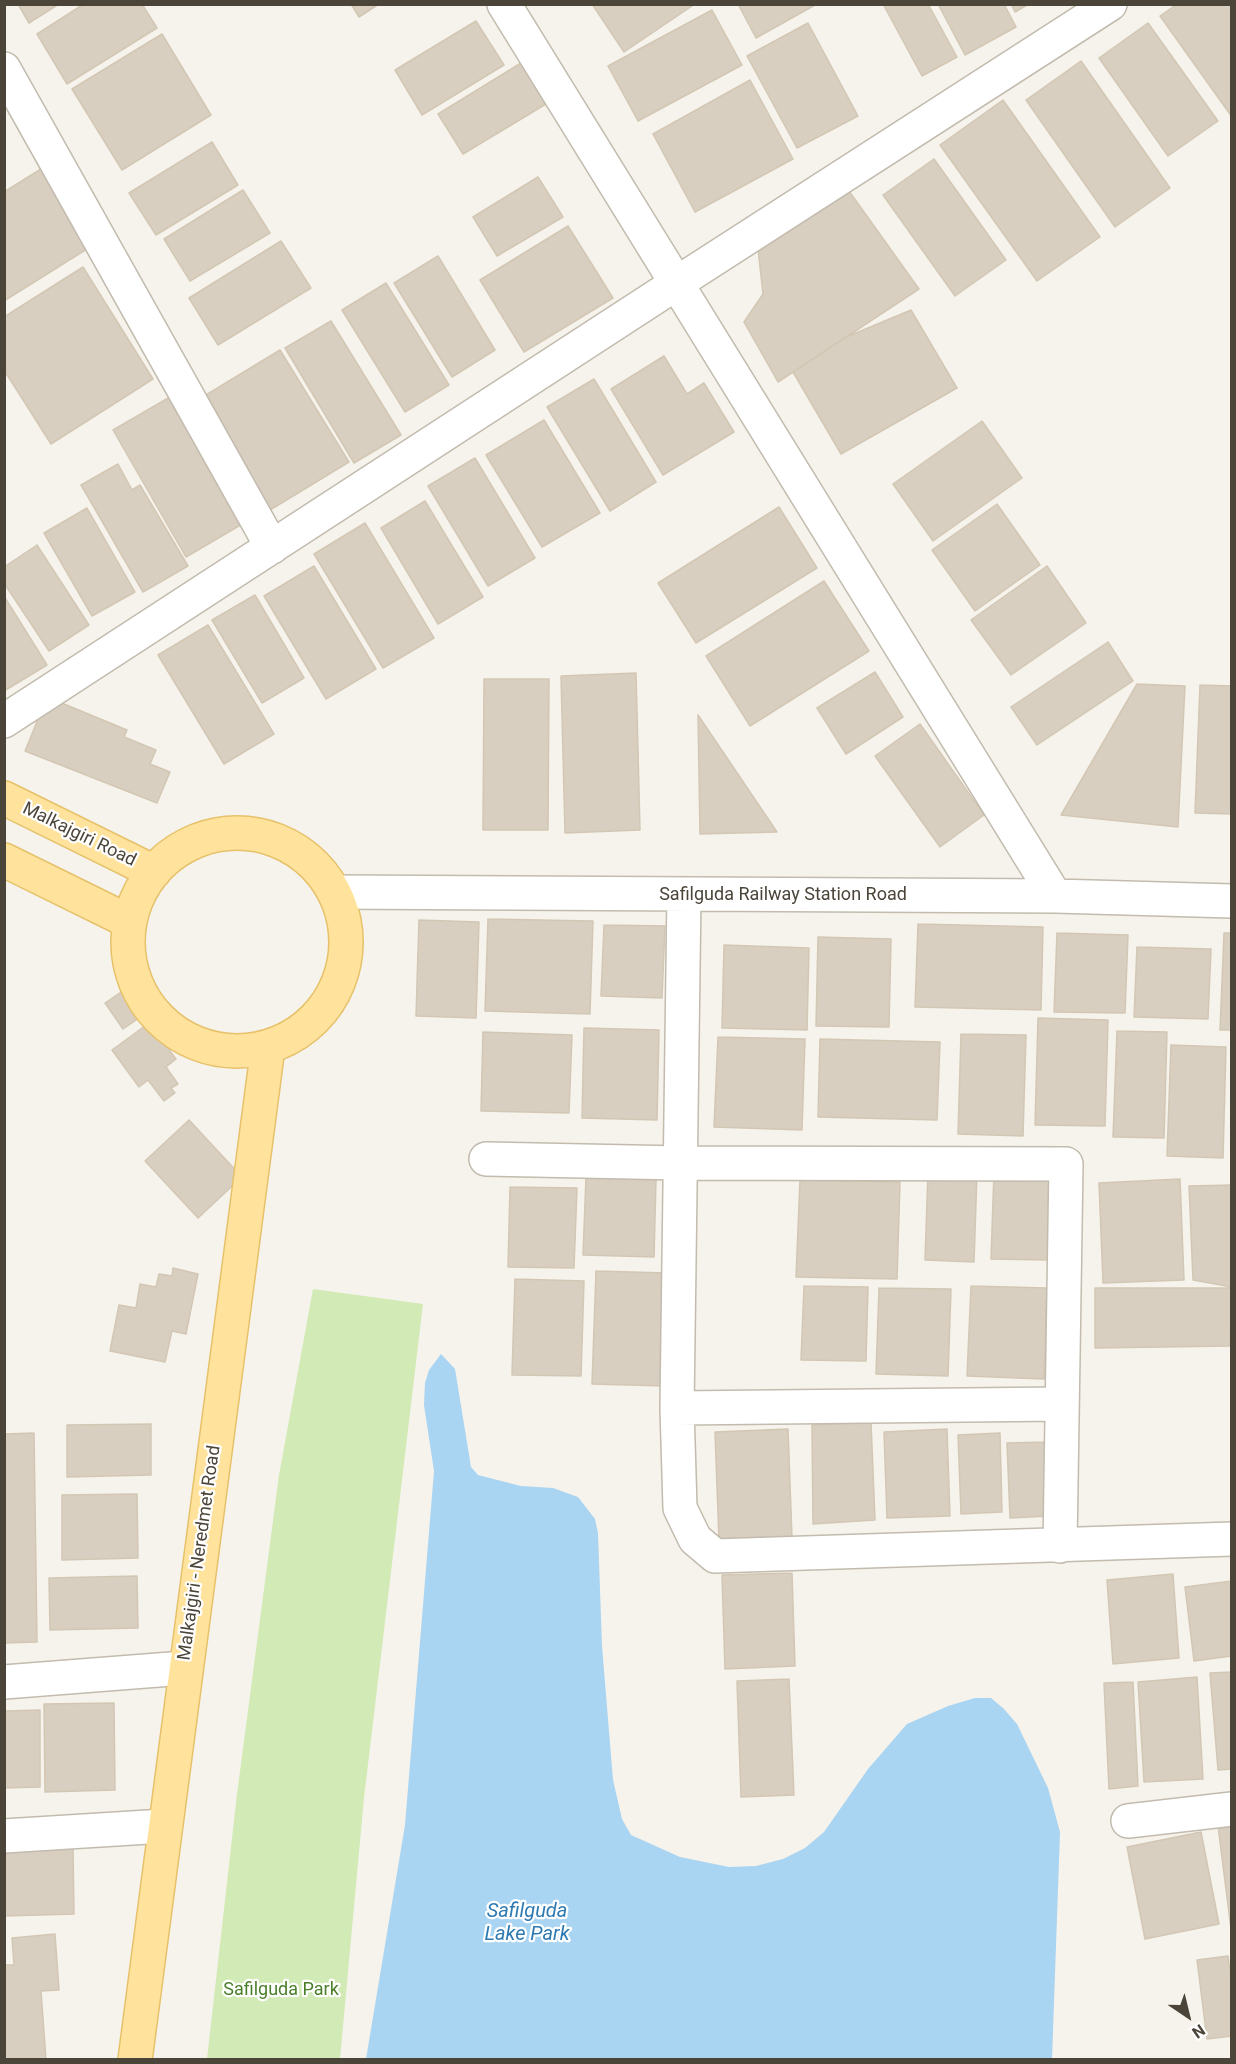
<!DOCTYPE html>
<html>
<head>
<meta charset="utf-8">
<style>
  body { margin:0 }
  #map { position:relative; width:1236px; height:2064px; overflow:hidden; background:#f6f3ec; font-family:Roboto,sans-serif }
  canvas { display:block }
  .frame { position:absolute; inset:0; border:6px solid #4b4439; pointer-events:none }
  .north { position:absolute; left:1158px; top:1986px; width:60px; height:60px; -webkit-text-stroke:4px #fff; paint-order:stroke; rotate:145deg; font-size:16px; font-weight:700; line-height:24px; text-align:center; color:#4b4439 }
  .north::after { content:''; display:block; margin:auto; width:21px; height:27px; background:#4b4439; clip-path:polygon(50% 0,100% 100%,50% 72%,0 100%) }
</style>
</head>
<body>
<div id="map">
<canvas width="1236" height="2064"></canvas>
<div class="frame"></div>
<div class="north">N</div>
</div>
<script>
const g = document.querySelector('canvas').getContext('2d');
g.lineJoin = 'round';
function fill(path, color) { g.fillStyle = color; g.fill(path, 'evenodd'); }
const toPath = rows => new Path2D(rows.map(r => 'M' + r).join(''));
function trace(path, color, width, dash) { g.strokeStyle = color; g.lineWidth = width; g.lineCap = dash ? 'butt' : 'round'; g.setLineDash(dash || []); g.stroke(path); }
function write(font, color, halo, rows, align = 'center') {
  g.font = font + ' Roboto,sans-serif'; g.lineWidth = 4.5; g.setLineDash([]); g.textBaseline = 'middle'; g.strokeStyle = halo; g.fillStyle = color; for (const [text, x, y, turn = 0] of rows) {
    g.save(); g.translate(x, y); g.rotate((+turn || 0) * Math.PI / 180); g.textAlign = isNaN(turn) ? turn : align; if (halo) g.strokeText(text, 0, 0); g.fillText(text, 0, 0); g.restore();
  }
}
fill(toPath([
  [313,1289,423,1304,364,1798,340,2059,207,2059,237,1794,279,1475]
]), '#d2eab5');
fill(toPath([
  [441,1354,455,1369,471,1467,478,1475,521,1486,553,1488,578,1497,595,1519,598,1533,602,1646,613,1780,622,1819,631,1835,680,1857,729,1867,756,1866,783,1859,805,1848,824,1832,868,1769,907,1724,948,1706,975,1698,991,1698,1004,1709,1017,1724,1048,1788,1060,1832,1052,2059,366,2059,405,1825,434,1471,424,1405,425,1383,429,1370]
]), '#a9d4f2');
const building = toPath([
  [18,4,59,4,29,23,18,4],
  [84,4,142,4,157,28,67,84,37,34,84,4],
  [351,4,379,4,359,17,351,4],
  [592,4,695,4,624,52,592,4],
  [738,4,815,4,815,5,756,38,738,4],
  [883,4,928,4,957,57,922,76,883,4],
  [938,4,1004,4,1016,27,965,55,938,4],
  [1011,4,1029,4,1015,12,1011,4],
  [1177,4,1232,4,1232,117,1160,16,1177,4],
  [712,10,742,65,638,121,608,66,712,10],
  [476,21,504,65,422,115,395,70,476,21],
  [808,23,858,116,797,148,747,56,808,23],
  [1148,23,1218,121,1168,156,1099,58,1148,23],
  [162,34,211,115,122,170,72,89,162,34],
  [1081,61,1170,188,1115,227,1026,100,1081,61],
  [521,63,546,104,463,154,438,114,521,63],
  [750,80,793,159,695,212,653,134,750,80],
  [1003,100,1100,237,1037,281,940,145,1003,100],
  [212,142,238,185,156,235,129,193,212,142],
  [934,159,1006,260,955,296,883,195,934,159],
  [41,169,90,247,4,301,4,192,41,169],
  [538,177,563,217,497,256,473,217,538,177],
  [243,190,270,233,190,281,164,239,243,190],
  [849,191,919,289,778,382,744,322,763,294,758,249,849,191],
  [568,226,613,298,524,352,480,280,568,226],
  [281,241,311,288,218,345,189,298,281,241],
  [438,256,495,350,452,377,394,283,438,256],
  [83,267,153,379,51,444,4,370,4,317,83,267],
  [386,283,449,385,405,412,342,310,386,283],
  [911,310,957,388,841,454,793,372,844,338,911,310],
  [331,321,401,435,354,463,285,348,331,321],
  [280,350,349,462,270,510,201,398,280,350],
  [664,356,687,394,704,383,734,432,663,475,611,389,664,356],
  [594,379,656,482,610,511,547,407,594,379],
  [170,397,244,523,186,557,113,430,170,397],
  [544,420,600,513,542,547,486,455,544,420],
  [982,421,1022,478,933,541,893,484,982,421],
  [475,458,535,558,488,586,428,486,475,458],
  [118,464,132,490,140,485,188,566,143,592,81,485,118,464],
  [425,501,483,597,438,624,381,528,425,501],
  [997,504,1040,565,975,611,932,550,997,504],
  [779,507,817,568,696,643,658,583,779,507],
  [87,508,135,592,92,616,44,533,87,508],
  [365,523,434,638,383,668,314,554,365,523],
  [37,545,89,625,49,651,4,583,4,567,37,545],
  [314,566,376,669,326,699,264,596,314,566],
  [1047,566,1086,623,1011,675,971,620,1047,566],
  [824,581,869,651,750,726,706,656,824,581],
  [255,595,304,678,262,703,212,620,255,595],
  [4,596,47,665,4,691,4,596],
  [208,625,274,734,224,764,158,655,208,625],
  [1108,642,1133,681,1037,745,1011,707,1108,642],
  [875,672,903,717,846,754,817,708,875,672],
  [636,673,640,830,565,833,561,676,636,673],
  [484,679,549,679,548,830,483,830,484,679],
  [1137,684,1185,686,1178,827,1061,815,1137,684],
  [1200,685,1232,686,1232,814,1195,813,1200,685],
  [47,697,127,730,124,737,156,750,150,764,170,772,157,803,25,751,47,697],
  [698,715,777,832,700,834,698,715],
  [920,724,984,815,940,847,875,756,920,724],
  [488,919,593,921,590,1014,485,1011,488,919],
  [419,920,479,922,476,1018,416,1016,419,920],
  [918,924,1043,927,1041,1010,915,1007,918,924],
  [604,925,665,926,662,998,601,996,604,925],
  [1057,933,1128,935,1125,1013,1054,1012,1057,933],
  [1224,933,1232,933,1232,1030,1220,1030,1224,933],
  [818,937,891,939,889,1027,816,1026,818,937],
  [724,945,809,948,807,1030,722,1028,724,945],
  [1137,947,1211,949,1208,1019,1134,1017,1137,947],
  [127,988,145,1014,123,1029,105,1003,127,988],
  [1038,1018,1108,1020,1105,1126,1035,1125,1038,1018],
  [149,1023,176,1059,166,1067,178,1084,171,1088,175,1093,164,1101,148,1080,139,1087,112,1050,149,1023],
  [584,1028,659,1030,657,1120,582,1118,584,1028],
  [1117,1031,1167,1032,1164,1138,1113,1137,1117,1031],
  [483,1032,572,1035,569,1113,481,1111,483,1032],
  [961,1034,1026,1035,1023,1136,958,1134,961,1034],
  [718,1037,805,1039,802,1130,714,1127,718,1037],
  [820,1039,940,1042,937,1120,818,1117,820,1039],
  [1171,1045,1226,1047,1223,1158,1167,1156,1171,1045],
  [189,1120,242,1177,198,1218,145,1161,189,1120],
  [928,1172,977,1173,974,1262,925,1260,928,1172],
  [994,1172,1052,1174,1048,1260,991,1259,994,1172],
  [586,1177,656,1179,654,1257,583,1255,586,1177],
  [1180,1179,1184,1280,1103,1283,1099,1183,1180,1179],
  [800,1180,900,1182,897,1279,796,1277,800,1180],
  [1232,1185,1232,1287,1193,1280,1189,1186,1232,1185],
  [510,1187,577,1188,574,1268,508,1267,510,1187],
  [173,1268,198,1274,186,1334,172,1331,165,1362,110,1351,119,1305,136,1308,140,1284,156,1287,159,1274,172,1276,173,1268],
  [596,1271,667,1273,663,1386,592,1384,596,1271],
  [515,1279,584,1281,581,1376,512,1375,515,1279],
  [804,1286,868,1287,866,1361,801,1360,804,1286],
  [971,1286,1047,1288,1044,1379,967,1376,971,1286],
  [879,1288,951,1289,948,1376,876,1374,879,1288],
  [1095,1288,1232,1288,1230,1346,1095,1348,1095,1288],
  [871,1422,875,1520,813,1524,812,1425,871,1422],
  [151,1424,151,1475,67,1477,67,1425,151,1424],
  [788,1429,792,1538,719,1541,715,1432,788,1429],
  [947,1429,950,1516,887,1518,884,1432,947,1429],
  [34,1433,37,1642,4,1643,4,1434,34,1433],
  [1000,1433,1002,1512,961,1514,958,1435,1000,1433],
  [1047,1442,1050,1516,1010,1518,1007,1443,1047,1442],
  [137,1494,138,1558,62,1560,62,1495,137,1494],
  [792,1573,795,1666,725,1669,722,1575,792,1573],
  [1173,1574,1179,1658,1113,1664,1107,1580,1173,1574],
  [137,1576,138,1628,50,1630,49,1578,137,1576],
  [1232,1581,1232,1656,1194,1661,1185,1587,1232,1581],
  [1232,1672,1232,1769,1218,1770,1210,1673,1232,1672],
  [1197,1677,1203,1779,1144,1782,1138,1682,1197,1677],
  [789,1679,794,1795,741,1797,737,1681,789,1679],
  [1133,1682,1138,1786,1109,1789,1104,1683,1133,1682],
  [114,1703,115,1790,45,1792,44,1704,114,1703],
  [40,1710,40,1787,4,1788,4,1711,40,1710],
  [1232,1824,1231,1929,1218,1826,1232,1824],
  [1201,1832,1219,1924,1145,1939,1127,1847,1201,1832],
  [73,1848,74,1914,4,1916,4,1849,73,1848],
  [55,1934,59,1990,41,1991,46,2060,4,2060,4,1965,14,1965,12,1938,55,1934],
  [1228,1956,1232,1988,1232,2036,1207,2039,1197,1960,1228,1956]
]);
fill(building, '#d8cfc1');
trace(building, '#d3c7b4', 1.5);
const minor = toPath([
  [504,4,1055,896],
  [4,69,272,547],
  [4,721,677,283,1110,4],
  [334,892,1055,896,1232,901],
  [684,894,677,1408,680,1508,695,1539,715,1556,1232,1539],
  [486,1159,680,1163,1066,1164,1060,1546],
  [677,1408,1062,1404],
  [4,1682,184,1668],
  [1128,1821,1232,1809],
  [4,1836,164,1826]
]);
const major = toPath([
  [4,798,154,872],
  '128 942a109 109 0 1 1 218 0a109 109 0 1 1-218 0Z',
  [4,860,130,922],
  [135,2060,268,1047]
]);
trace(minor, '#c2bbae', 36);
trace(major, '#e6c16a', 36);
trace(minor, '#fff', 33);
trace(major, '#ffe39c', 33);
write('18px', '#4b4439', '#fff', [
  ["Malkajgiri Road",79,835,26],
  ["Safilguda Railway Station Road",783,895],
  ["Malkajgiri - Neredmet Road",200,1553,-82]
]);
write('18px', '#4a7f2a', '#fff', [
  ["Safilguda Park",281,1990]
]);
write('italic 20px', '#2e7ab2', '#fff', [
  ["Safilguda",527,1912],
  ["Lake Park",527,1935]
]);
</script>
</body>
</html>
